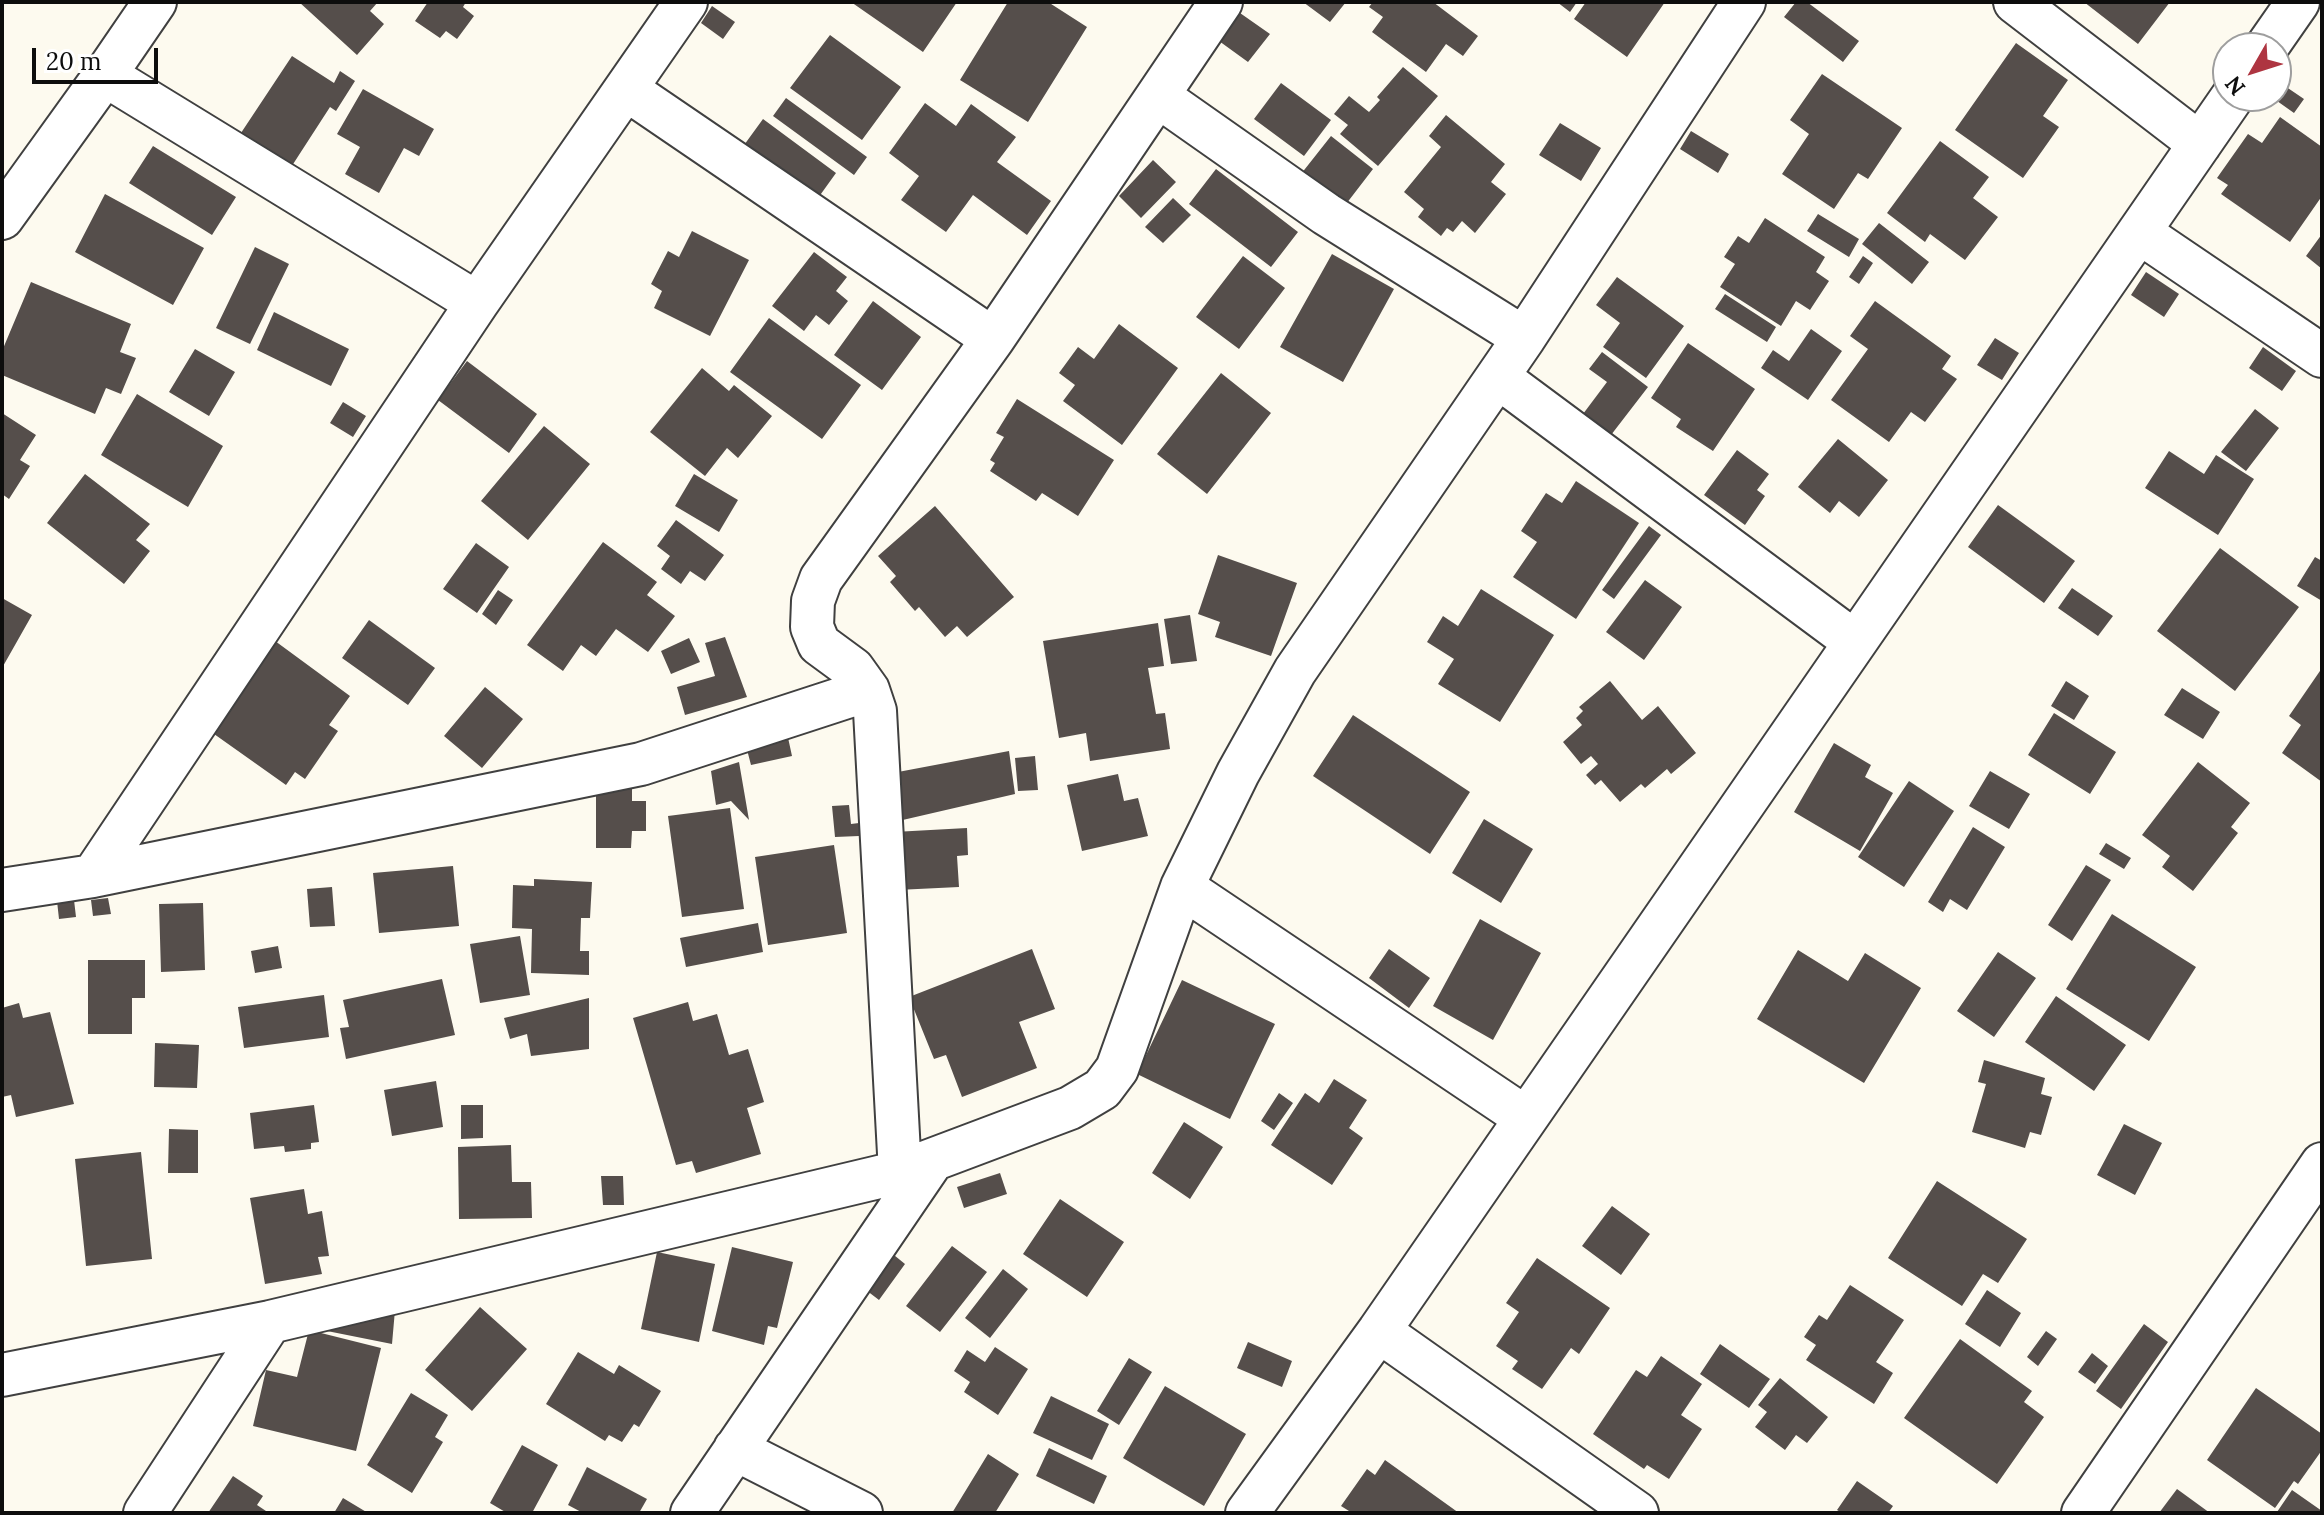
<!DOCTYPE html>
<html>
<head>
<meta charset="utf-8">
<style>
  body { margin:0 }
  #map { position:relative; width:2324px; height:1515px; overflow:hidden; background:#fdfaef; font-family:Lora,serif }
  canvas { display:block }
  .frame { position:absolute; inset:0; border:4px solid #0d0d0d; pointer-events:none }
  .north { position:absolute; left:2212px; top:32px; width:80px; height:80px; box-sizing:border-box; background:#fff; border:2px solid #9e9e9e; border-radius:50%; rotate:231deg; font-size:22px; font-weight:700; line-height:32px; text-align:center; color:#0d0d0d }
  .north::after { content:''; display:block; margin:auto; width:28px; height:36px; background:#ae3541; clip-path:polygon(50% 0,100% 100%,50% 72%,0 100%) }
  .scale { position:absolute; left:32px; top:48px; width:126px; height:36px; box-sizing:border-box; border:4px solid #0d0d0d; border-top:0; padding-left:10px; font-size:24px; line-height:28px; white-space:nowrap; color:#0d0d0d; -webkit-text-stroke:6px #fff; paint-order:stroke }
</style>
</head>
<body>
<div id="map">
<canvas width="2324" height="1515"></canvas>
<div class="frame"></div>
<div class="north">N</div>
<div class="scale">20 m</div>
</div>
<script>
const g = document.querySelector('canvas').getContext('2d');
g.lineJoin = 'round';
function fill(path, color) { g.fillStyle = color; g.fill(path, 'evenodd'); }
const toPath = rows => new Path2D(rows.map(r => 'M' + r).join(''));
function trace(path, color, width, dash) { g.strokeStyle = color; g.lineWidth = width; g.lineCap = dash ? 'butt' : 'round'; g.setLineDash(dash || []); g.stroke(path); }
fill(toPath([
  [299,2,378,2,370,11,384,24,357,55],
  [428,2,466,2,463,7,474,16,457,39,446,31,440,38,415,21],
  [851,2,957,2,923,52],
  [1008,2,1048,2,1087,27,1028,122,960,80],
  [1303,2,1346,2,1330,22],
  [1373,2,1433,2,1478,36,1463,56,1446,44,1426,72,1372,32,1383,17,1369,7],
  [1557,2,1577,2,1570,12],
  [1586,2,1665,2,1627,57,1574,19],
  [1796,2,1807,2,1859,41,1843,62,1784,17],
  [2084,2,2170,2,2138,44],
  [712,6,735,22,723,39,701,23],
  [1240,13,1270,34,1248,62,1219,41],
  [830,35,901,87,862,140,790,88],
  [2016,43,2068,80,2043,116,2059,127,2023,178,1955,130],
  [292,56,334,83,340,71,355,81,336,111,330,107,286,175,235,142],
  [1403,67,1438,96,1378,166,1340,134,1348,125,1334,114,1349,96,1369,112,1380,100,1377,97],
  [1822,74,1902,128,1868,179,1858,173,1834,209,1782,174,1809,134,1790,120],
  [2276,80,2304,99,2294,113,2270,96,2276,96],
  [1281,83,1331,120,1304,156,1254,119],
  [363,89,434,129,419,156,404,148,379,193,345,174,360,147,337,134],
  [786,98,867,157,854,175,773,116],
  [925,103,956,126,971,104,1016,137,997,162,1051,201,1027,235,973,195,946,232,901,200,919,176,889,153],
  [1446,115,1505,164,1491,182,1506,194,1475,233,1462,221,1453,232,1447,228,1441,236,1418,217,1424,209,1404,192,1441,147,1429,136],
  [2280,117,2322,147,2322,196,2290,242,2221,194,2228,185,2217,178,2248,134,2262,143],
  [763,119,836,173,813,205,739,152],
  [1560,123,1601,148,1581,181,1539,155],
  [1691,131,1729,154,1718,173,1680,149],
  [1331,136,1373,169,1343,208,1301,174],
  [1940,141,1989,177,1973,198,1998,217,1965,260,1930,234,1925,242,1887,213],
  [153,146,236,197,212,235,129,183],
  [1153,160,1176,182,1141,218,1119,196],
  [1216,169,1298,232,1271,267,1189,204],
  [105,194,204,248,173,305,75,252],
  [1173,198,1191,215,1163,243,1145,227],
  [1818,214,1859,239,1849,257,1807,231],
  [1765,218,1825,257,1816,272,1829,281,1810,310,1796,301,1781,326,1720,287,1735,264,1724,257,1738,236,1749,243],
  [1879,223,1929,262,1912,284,1862,244],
  [692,231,749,260,710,336,654,308,662,291,651,284,668,251,679,257],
  [2322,234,2322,269,2306,256],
  [255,247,289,264,250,344,216,328],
  [814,252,847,277,836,291,848,301,829,325,816,315,804,331,772,306],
  [1332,254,1394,289,1343,382,1280,347],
  [1243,256,1285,288,1239,349,1196,317],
  [1863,256,1873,263,1859,284,1849,277],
  [2146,272,2179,294,2164,317,2131,295],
  [1617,277,1684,326,1646,378,1603,347,1620,323,1596,305],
  [31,282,131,324,120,352,136,358,121,394,106,388,95,414,2,375,2,351],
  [1725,294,1776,327,1767,342,1715,309],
  [873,301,921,337,882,390,834,355],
  [1875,301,1951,356,1942,369,1957,379,1925,422,1911,412,1889,442,1831,400,1868,349,1850,336],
  [274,312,349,349,331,386,257,350],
  [769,318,861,385,822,439,730,372],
  [1119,324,1178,368,1122,445,1063,401,1075,385,1059,373,1078,347,1094,359],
  [1811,329,1842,351,1808,400,1761,368,1773,350,1789,361],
  [1995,338,2019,353,2002,380,1977,365],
  [1688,343,1755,389,1713,451,1676,427,1681,419,1651,398],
  [2263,347,2296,371,2282,391,2249,368],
  [195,349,235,372,209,416,169,392],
  [1602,352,1648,387,1611,435,1583,414,1607,382,1589,369],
  [467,361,537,414,509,453,438,400],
  [702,368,729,391,734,385,772,416,738,458,727,448,705,476,650,432],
  [1221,373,1271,413,1207,494,1157,454],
  [137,394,223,446,188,507,101,455],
  [1017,399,1114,460,1078,516,1042,493,1036,501,990,471,995,463,990,460,1004,437,996,433],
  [343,402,366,416,353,437,330,423],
  [2255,409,2279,428,2246,471,2221,452],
  [2,413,36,435,20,460,30,466,9,499,2,494],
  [544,426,590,464,528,540,481,501],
  [1838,439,1888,480,1859,517,1839,501,1830,513,1798,487],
  [1737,450,1769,474,1757,490,1765,496,1745,525,1704,495],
  [2169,451,2204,474,2216,455,2254,479,2218,535,2145,488],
  [85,474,150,524,136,540,150,551,124,584,47,523],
  [694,474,738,500,719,532,675,506],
  [1576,481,1639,523,1576,619,1513,577,1537,542,1521,531,1546,493,1562,503],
  [1998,505,2075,561,2044,603,1968,547],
  [935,506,1014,597,967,637,957,626,945,637,919,607,915,611,890,582,896,576,878,556],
  [676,520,724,555,705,581,690,571,681,584,661,569,670,556,657,546],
  [1649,526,1661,535,1614,599,1602,590],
  [603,542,657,582,647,595,675,616,648,652,616,629,596,656,581,645,563,671,527,645],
  [476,543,509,567,477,613,443,589],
  [2220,548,2299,607,2235,691,2157,631],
  [1218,555,1297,583,1271,656,1215,637,1220,622,1198,614],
  [2315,557,2322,561,2322,601,2297,586],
  [1645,580,1682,607,1644,660,1606,632],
  [2072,588,2113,616,2098,636,2058,608],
  [1481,589,1554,635,1500,722,1438,684,1454,659,1427,642,1443,616,1458,626],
  [498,590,513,600,496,625,482,614],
  [2,598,32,615,2,668],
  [1190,615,1197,661,1171,664,1164,619],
  [369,620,435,668,408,705,342,658],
  [1158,623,1164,666,1148,668,1156,714,1165,713,1170,749,1090,761,1086,733,1059,738,1043,641],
  [725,637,747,697,685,715,677,687,715,676,705,643],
  [271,638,350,696,329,725,338,731,305,779,295,772,286,785,207,729],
  [689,638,700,662,671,674,661,651],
  [2322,668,2322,782,2282,753,2301,725,2289,716],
  [1610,681,1642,720,1658,706,1696,753,1671,774,1667,769,1645,788,1641,784,1620,802,1601,780,1595,785,1586,775,1598,764,1591,756,1581,764,1563,742,1582,725,1576,718,1583,711,1579,707],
  [2066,681,2089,696,2074,720,2051,706],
  [485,687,523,719,482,768,444,736],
  [2182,688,2220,712,2203,739,2164,715],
  [2054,713,2116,752,2090,794,2028,755],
  [1353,715,1470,792,1430,854,1313,776],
  [787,733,792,756,751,765,745,742],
  [1834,743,1871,765,1865,777,1893,793,1860,851,1794,812],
  [1009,751,1015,794,894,822,898,772],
  [1035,756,1038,790,1018,791,1015,758],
  [739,762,749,820,731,801,716,805,711,771],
  [2198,762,2250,803,2231,827,2238,833,2193,891,2162,867,2170,856,2142,835],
  [1990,771,2030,794,2009,829,1969,806],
  [1118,774,1124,801,1138,798,1148,836,1082,851,1067,785],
  [1909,781,1954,811,1904,887,1858,857],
  [596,789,632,789,632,801,646,801,646,831,632,831,631,848,596,848],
  [849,805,851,824,859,823,859,836,835,837,832,806],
  [730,808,744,909,682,917,668,816],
  [1484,819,1533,849,1501,903,1452,873],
  [1973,827,2005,847,1967,910,1950,899,1943,912,1928,902],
  [967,828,968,855,957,856,959,887,897,890,894,832],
  [2106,843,2131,858,2124,869,2099,854],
  [834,845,847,933,768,945,755,857],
  [2086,865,2111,880,2072,941,2048,925],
  [453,866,459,926,379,933,373,873],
  [534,879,592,882,590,918,581,918,580,951,589,951,589,975,531,973,532,929,512,928,513,885,534,886],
  [332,887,335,926,310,927,307,889],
  [108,898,111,914,93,916,91,900],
  [74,900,76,917,59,919,57,901],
  [203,903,205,970,161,972,159,904],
  [2112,914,2196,967,2149,1041,2066,989],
  [1480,919,1541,953,1493,1040,1433,1006],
  [758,923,763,952,686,967,680,938],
  [520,936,530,995,480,1003,470,944],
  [278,946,282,968,255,973,251,951],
  [1032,949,1055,1009,1019,1022,1037,1068,962,1097,946,1055,934,1059,909,997],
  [1389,949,1430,978,1409,1008,1369,978],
  [1798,950,1848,981,1865,953,1921,988,1864,1083,1757,1019],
  [1998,952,2036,978,1994,1037,1957,1011],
  [88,960,145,960,145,998,132,998,132,1034,88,1034],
  [442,979,455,1035,346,1059,340,1028,349,1027,343,1000],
  [1182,980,1275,1024,1230,1119,1137,1074],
  [324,995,329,1037,244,1048,238,1007],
  [2056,996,2126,1045,2094,1091,2025,1042],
  [589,998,589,1049,531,1056,527,1034,510,1039,504,1018],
  [688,1002,693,1021,717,1014,729,1055,748,1049,764,1102,747,1108,761,1154,696,1173,692,1161,676,1165,633,1018],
  [19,1003,23,1018,50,1012,74,1104,16,1117,11,1095,2,1097,2,1008],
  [155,1043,199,1045,197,1088,154,1087],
  [1984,1060,2045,1078,2041,1094,2052,1097,2041,1135,2030,1132,2025,1148,1972,1132,1986,1084,1978,1082],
  [1334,1079,1367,1100,1349,1128,1363,1138,1332,1185,1271,1145,1305,1093,1319,1103],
  [436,1081,443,1127,392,1136,384,1090],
  [1279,1093,1293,1103,1274,1130,1261,1121],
  [314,1105,319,1142,311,1143,311,1149,285,1152,284,1146,254,1149,250,1113],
  [461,1105,483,1105,483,1138,461,1139],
  [1184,1122,1223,1147,1190,1199,1152,1173],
  [2124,1124,2162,1143,2135,1195,2097,1175],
  [169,1129,198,1130,198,1173,168,1173],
  [511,1145,512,1182,531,1182,532,1218,459,1219,458,1147],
  [141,1152,152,1259,86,1266,75,1159],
  [1000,1173,1007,1194,964,1208,957,1187],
  [601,1176,623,1176,624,1205,603,1205],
  [1937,1181,2027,1239,1998,1283,1983,1274,1962,1306,1888,1258],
  [304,1189,308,1214,322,1211,329,1256,318,1257,322,1274,265,1284,250,1198],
  [1060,1199,1124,1242,1087,1297,1023,1254],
  [1612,1206,1650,1234,1621,1275,1582,1246],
  [952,1246,987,1272,940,1332,906,1306],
  [732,1247,793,1262,777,1328,768,1326,764,1345,712,1331],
  [889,1251,905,1264,879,1300,862,1287],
  [657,1252,715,1264,699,1342,641,1329],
  [1537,1258,1610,1308,1579,1354,1571,1348,1542,1389,1512,1369,1518,1361,1496,1346,1519,1312,1506,1303],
  [1003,1269,1028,1289,990,1338,965,1318],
  [1850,1285,1904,1320,1876,1362,1893,1373,1874,1404,1806,1360,1816,1345,1804,1337,1819,1315,1827,1320],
  [1987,1290,2021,1313,2000,1347,1965,1324],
  [480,1307,527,1349,472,1411,425,1370],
  [395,1310,392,1344,312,1328],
  [2144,1324,2168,1342,2121,1409,2096,1391],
  [309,1330,381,1348,356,1451,253,1426,266,1370,297,1377],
  [2046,1331,2057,1339,2038,1366,2027,1357],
  [1960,1339,2032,1391,2024,1402,2044,1417,1997,1484,1904,1418],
  [1248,1342,1292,1361,1282,1387,1237,1368],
  [1720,1344,1770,1379,1749,1408,1700,1374],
  [995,1347,1028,1369,998,1415,964,1392,970,1382,954,1371,967,1350,985,1362],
  [578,1352,614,1374,619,1365,661,1391,639,1427,634,1424,622,1442,609,1435,605,1441,546,1404],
  [2092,1353,2108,1366,2095,1384,2078,1372],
  [1661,1356,1702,1384,1681,1415,1702,1429,1669,1479,1647,1465,1644,1469,1593,1434,1636,1370,1647,1377],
  [1129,1358,1152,1372,1119,1425,1097,1411],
  [1780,1378,1828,1417,1807,1443,1796,1435,1785,1450,1755,1427,1767,1412,1758,1405],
  [1165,1386,1246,1434,1204,1506,1123,1458],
  [2256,1388,2322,1434,2322,1450,2298,1484,2294,1481,2275,1508,2207,1460],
  [411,1393,448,1415,435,1437,443,1442,412,1493,367,1465],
  [1051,1396,1109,1424,1092,1460,1033,1433],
  [522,1445,558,1465,532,1513,507,1513,490,1503],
  [1049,1448,1107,1476,1094,1504,1036,1476],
  [988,1454,1019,1474,995,1513,952,1513],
  [1385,1460,1459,1513,1348,1513,1349,1511,1341,1506,1367,1469,1375,1475],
  [587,1467,647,1499,639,1513,583,1513,568,1505],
  [233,1476,263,1496,257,1505,269,1513,208,1513],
  [1857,1481,1893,1506,1888,1513,1842,1513,1837,1510],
  [2177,1489,2210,1513,2159,1513],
  [2292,1490,2322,1511,2322,1513,2277,1512],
  [343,1498,368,1513,334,1513]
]), '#554e4b');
const minor = toPath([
  [2015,2,2200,144],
  [2266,48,2298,2],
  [105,75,477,303],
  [626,89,993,339],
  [1158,96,1326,214,1524,338],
  [2,218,105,75,155,2],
  [2139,232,2322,356],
  [1498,377,1855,642],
  [93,876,477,303,686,2],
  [1182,887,1526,1118],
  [2,890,93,876,641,764,868,690],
  [900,1172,875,711,868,690,853,669,819,644,812,627,813,601,821,579,993,339,1221,2],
  [1379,1331,1637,1513],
  [2,1375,270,1322,900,1172,1070,1108,1102,1089,1117,1069,1182,887,1238,773,1295,671,1524,338,1744,2],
  [735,1449,861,1513],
  [145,1513,270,1322],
  [692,1513,932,1161],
  [1247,1513,1379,1331,2233,96],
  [2083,1513,2322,1164]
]);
trace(minor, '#404040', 46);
trace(minor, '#fff', 42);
</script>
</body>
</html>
